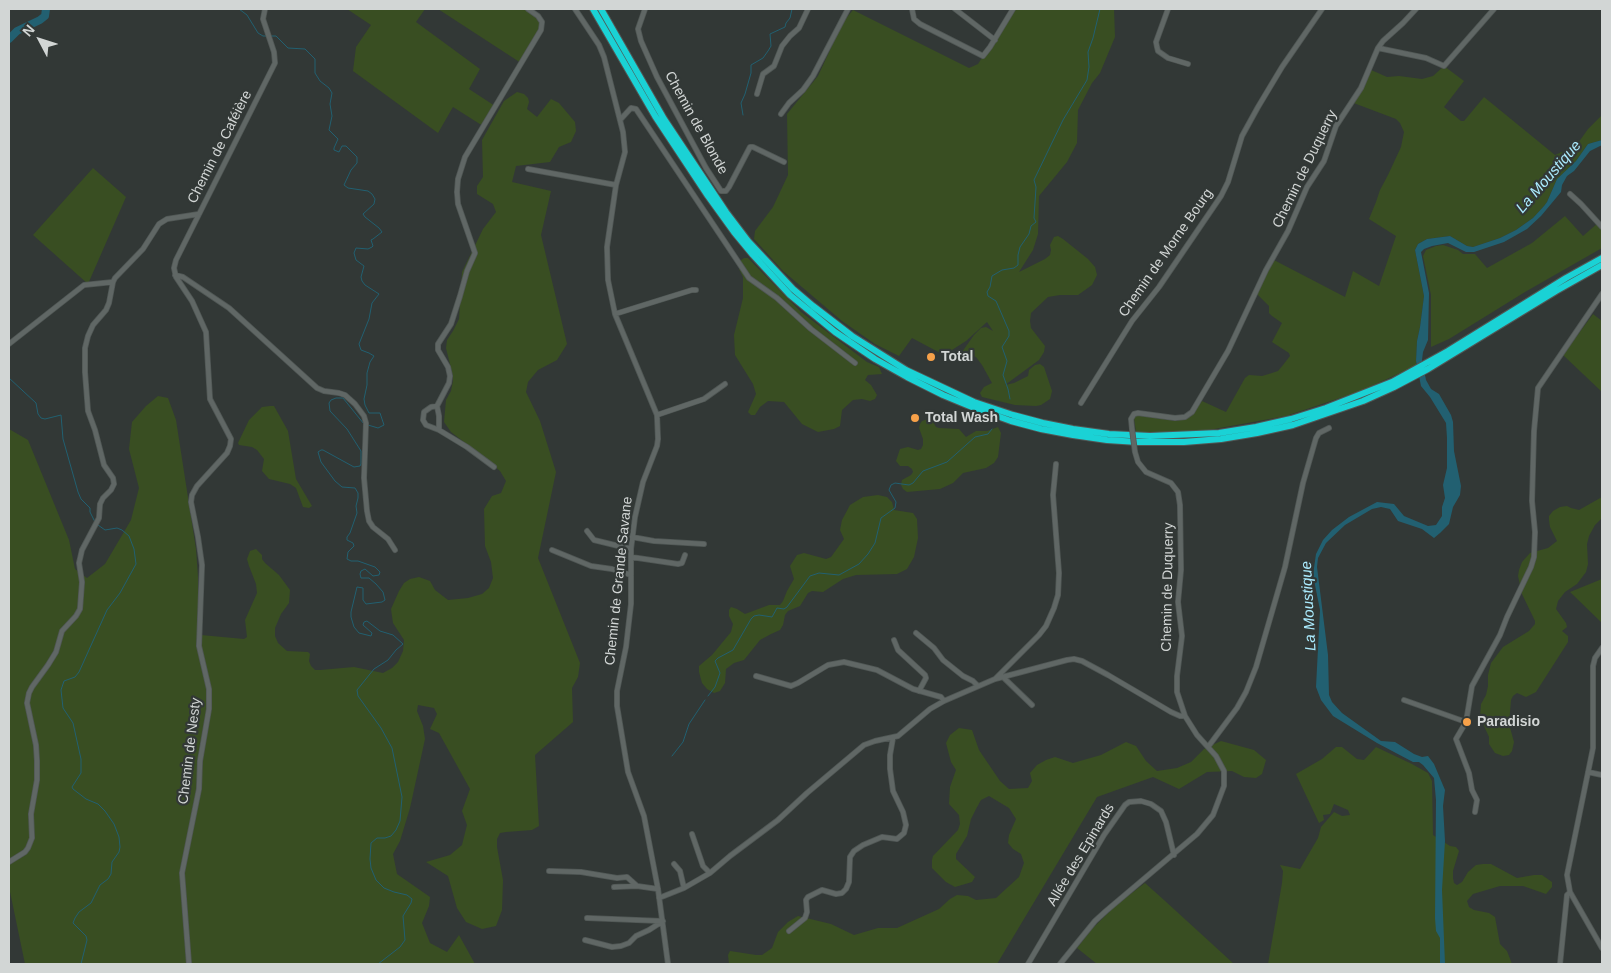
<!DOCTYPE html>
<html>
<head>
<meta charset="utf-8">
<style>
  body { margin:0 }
  #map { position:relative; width:1611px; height:973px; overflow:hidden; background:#323836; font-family:Helvetica,sans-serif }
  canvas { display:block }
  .frame { position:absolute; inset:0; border:10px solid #d2d6d5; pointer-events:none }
  .north { position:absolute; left:15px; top:15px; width:50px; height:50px; -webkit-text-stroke:4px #323836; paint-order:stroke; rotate:310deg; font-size:14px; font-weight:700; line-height:20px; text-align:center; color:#d2d6d5 }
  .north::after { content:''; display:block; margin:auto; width:18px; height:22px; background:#d2d6d5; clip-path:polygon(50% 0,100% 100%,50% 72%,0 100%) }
</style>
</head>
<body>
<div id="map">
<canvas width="1611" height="973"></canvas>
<div class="frame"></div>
<div class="north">N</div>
</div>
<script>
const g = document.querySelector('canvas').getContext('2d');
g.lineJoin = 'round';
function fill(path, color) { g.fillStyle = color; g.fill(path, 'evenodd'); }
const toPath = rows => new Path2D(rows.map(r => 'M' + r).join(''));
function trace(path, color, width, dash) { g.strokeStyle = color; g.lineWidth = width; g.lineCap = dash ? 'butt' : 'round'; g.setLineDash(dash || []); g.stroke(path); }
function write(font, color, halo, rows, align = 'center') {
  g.font = font + ' Helvetica,sans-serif'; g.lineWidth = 4.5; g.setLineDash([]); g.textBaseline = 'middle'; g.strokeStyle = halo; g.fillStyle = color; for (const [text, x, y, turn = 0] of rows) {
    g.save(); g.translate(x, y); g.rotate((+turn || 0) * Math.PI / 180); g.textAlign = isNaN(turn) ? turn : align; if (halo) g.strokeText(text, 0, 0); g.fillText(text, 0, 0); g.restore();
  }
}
fill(toPath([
  [347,9,425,9,416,22,480,69,469,89,495,106,483,126,453,107,438,133,353,71,356,47,371,25],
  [438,9,528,9,542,22,541,30,521,63],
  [1013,9,1114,9,1115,37,1100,73,1092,83,1078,110,1077,143,1067,162,1039,196,1038,234,1033,250,1019,272,1045,259,1050,255,1051,250,1050,245,1054,237,1058,236,1063,239,1088,259,1095,267,1097,275,1092,285,1078,295,1060,295,1048,297,1031,313,1030,321,1031,328,1045,346,1044,352,1039,360,1005,385,1014,383,1028,376,1029,370,1035,365,1040,364,1044,367,1052,391,1050,399,1041,405,1036,406,1015,405,982,397,980,393,984,387,992,383,982,365,976,357,964,354,962,352,974,335,981,328,986,327,993,331,987,322,966,341,944,355,912,338,899,356,875,344,842,321,783,271,754,239,755,231,773,207,788,175,787,114,818,76,843,22,853,10,969,68,978,64],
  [1444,66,1464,81,1444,107,1461,121,1464,121,1484,97,1555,155,1576,146,1588,129,1602,115,1602,140,1588,144,1576,161,1557,179,1547,202,1544,206,1533,218,1516,230,1500,238,1473,247,1467,246,1450,236,1427,239,1418,244,1415,250,1424,296,1420,327,1417,341,1416,366,1358,392,1286,416,1198,432,1136,432,1134,418,1137,415,1176,421,1189,418,1202,401,1226,412,1245,378,1249,375,1262,376,1272,373,1278,371,1283,365,1290,356,1289,353,1272,342,1282,323,1272,316,1269,313,1269,306,1255,292,1272,259,1345,297,1353,271,1379,286,1396,236,1369,219,1376,202,1380,190,1388,175,1401,147,1404,132,1400,123,1396,119,1351,102,1369,69,1387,77,1399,76,1422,79,1433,76],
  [517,92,524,94,528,98,529,102,527,109,537,117,551,99,559,103,575,122,576,131,571,142,559,147,550,162,516,166,512,182,551,191,541,235,567,344,557,360,538,370,528,382,526,392,540,421,556,472,538,558,580,663,578,677,572,688,573,722,535,755,539,826,532,830,506,832,500,833,497,839,497,847,503,880,502,910,496,926,482,929,466,922,457,908,448,876,426,862,450,855,462,845,467,825,462,811,470,789,439,733,430,729,437,714,434,708,418,705,417,711,423,726,425,739,410,808,400,841,393,854,397,874,430,897,429,906,422,923,430,943,447,952,459,935,475,964,25,964,9,887,9,429,28,440,69,540,75,569,87,578,105,564,131,520,139,488,129,449,132,422,146,406,158,396,168,398,176,420,196,549,198,577,198,631,201,635,244,639,247,637,245,620,257,593,256,584,249,566,247,559,250,551,256,549,262,555,262,559,265,563,279,575,290,590,289,603,281,614,275,628,275,636,278,643,287,651,308,652,310,654,309,661,311,666,315,670,320,670,354,667,383,673,392,668,398,662,403,651,404,640,393,623,391,609,399,591,404,583,410,579,419,577,430,581,435,590,448,600,468,598,482,594,489,588,493,578,491,562,485,546,484,509,492,496,501,493,506,481,500,471,486,459,451,432,444,422,446,400,451,391,453,381,452,372,446,348,447,340,453,331,459,319,462,272,483,229,496,212,493,204,477,194,477,186,483,177,482,140,504,101],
  [93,168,126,197,88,284,33,235],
  [1565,216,1583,236,1598,223,1602,228,1602,248,1525,292,1449,339,1431,347,1431,295,1423,256,1426,250,1436,246,1443,245,1458,250,1463,254,1475,254,1487,268,1532,243],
  [744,258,748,258,801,312,867,362,879,367,882,374,868,375,865,380,871,385,877,395,875,399,870,401,862,399,853,400,842,410,840,426,834,429,818,432,802,424,784,402,768,401,760,407,755,415,751,415,748,412,756,394,753,384,735,355,734,335,743,298,743,277,739,269,741,260],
  [1593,314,1602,321,1602,392,1563,355],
  [270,406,274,406,288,431,296,479,312,506,309,508,303,507,296,488,290,484,269,479,262,471,264,459,257,450,252,447,239,445,238,443,249,420,262,407],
  [928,419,932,420,936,427,939,428,959,429,966,437,976,431,987,431,998,427,1001,433,998,457,994,463,986,468,963,473,953,483,940,489,907,492,903,489,901,485,902,480,911,475,913,472,912,469,908,466,900,466,896,461,900,449,908,447,918,450,921,449,923,445,923,439,919,428,920,424,922,421],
  [878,495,887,497,892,502,894,510,913,513,917,519,918,538,914,557,907,569,897,574,856,575,843,579,823,592,812,591,808,593,800,606,788,611,785,615,783,625,780,630,771,634,760,640,744,660,734,663,726,669,725,683,720,691,714,693,707,689,702,683,699,672,699,666,712,655,731,632,733,624,729,616,729,610,731,607,737,609,745,614,769,605,780,605,783,601,787,591,794,579,790,566,797,555,804,553,826,559,831,557,844,539,840,530,842,520,850,505,863,497],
  [1602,497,1602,518,1595,525,1589,536,1587,544,1588,564,1586,572,1577,584,1565,592,1558,601,1556,609,1566,623,1567,627,1562,631,1568,636,1568,642,1536,692,1526,697,1517,693,1513,696,1511,700,1509,724,1514,742,1512,751,1509,755,1503,756,1495,753,1489,744,1489,737,1480,717,1481,704,1486,695,1488,686,1488,675,1491,663,1503,647,1529,631,1535,624,1535,621,1522,594,1518,576,1519,570,1522,562,1530,553,1548,548,1557,541,1550,527,1549,520,1549,516,1553,511,1560,507,1567,506,1571,508,1579,510],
  [1602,579,1602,623,1570,592],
  [959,728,972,730,979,750,1000,781,1009,789,1028,788,1032,781,1030,773,1037,765,1046,760,1055,757,1073,763,1101,755,1126,742,1136,746,1146,761,1157,771,1177,768,1191,762,1204,749,1221,741,1254,750,1266,760,1262,774,1256,778,1244,777,1232,771,1207,772,1179,789,1153,777,1097,797,997,964,729,964,728,955,730,951,756,955,762,955,772,948,778,932,788,922,798,916,831,924,854,935,878,928,897,928,939,909,950,899,957,895,968,896,976,900,996,898,1019,877,1024,863,1021,854,1013,849,1008,843,1009,835,1016,819,1009,808,989,796,981,800,976,809,971,819,967,836,956,854,956,859,975,877,972,882,955,887,946,882,932,868,932,860,933,856,958,830,960,824,959,815,949,804,950,787,956,770,951,762,946,743,950,735],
  [1336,747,1342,747,1357,759,1364,760,1376,747,1412,764,1428,773,1432,781,1433,835,1450,846,1456,847,1459,851,1453,871,1453,878,1454,883,1457,885,1462,882,1468,872,1476,865,1483,864,1491,864,1517,878,1534,875,1542,875,1552,882,1552,887,1546,894,1523,886,1500,886,1473,894,1467,901,1469,907,1474,910,1489,913,1495,917,1500,944,1507,951,1512,964,1268,964,1282,883,1283,871,1280,865,1300,869,1318,838,1321,827,1334,812,1342,816,1350,815,1348,810,1334,804,1330,814,1323,815,1324,820,1319,823,1296,774,1322,759],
  [1145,883,1164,900,1234,964,1097,964,1077,948,1092,929,1116,905]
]), '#394e22');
fill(toPath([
  [1602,140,1602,145,1590,151,1574,171,1567,176,1562,185,1561,192,1541,216,1527,229,1504,242,1474,252,1466,252,1448,243,1432,246,1424,249,1421,252,1429,293,1428,340,1423,352,1422,360,1426,380,1431,389,1439,394,1451,415,1453,422,1454,451,1461,486,1460,495,1453,507,1449,524,1440,533,1434,538,1422,529,1398,521,1390,509,1381,507,1372,509,1345,525,1326,543,1318,558,1317,567,1328,655,1329,695,1332,702,1342,713,1381,741,1395,742,1414,754,1422,757,1428,756,1434,764,1445,790,1443,806,1445,841,1442,890,1445,964,1440,964,1440,938,1436,931,1435,918,1436,800,1434,778,1423,765,1419,762,1413,762,1377,743,1333,716,1321,700,1316,687,1320,610,1313,575,1316,554,1323,540,1332,530,1349,517,1377,502,1394,504,1404,516,1428,526,1436,525,1442,516,1442,507,1445,498,1443,485,1447,468,1447,438,1446,423,1430,397,1421,386,1416,361,1417,341,1420,327,1424,296,1415,250,1418,244,1427,239,1450,236,1467,246,1473,247,1500,238,1516,230,1533,218,1544,206,1547,202,1557,179,1576,161,1588,144]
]), '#226071');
trace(toPath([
  [239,9,247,15,258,33,263,36,266,36],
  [270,36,276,36,288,48,305,49,315,59,315,73,320,81,329,88,332,93,330,104,332,116,329,130,338,139,334,148,334,150,339,152,342,146,346,146,357,157,357,163,351,170,344,185,348,188,368,191,372,194,375,199,374,204,363,214,365,217,379,228,382,232,373,239,371,240,373,246,372,247,368,249,356,248,354,253,356,260,364,266,361,277,362,281,365,285,379,294,372,303,369,319,359,344,361,350,369,353,374,356,370,362,367,373,367,385,364,399,365,405,369,413,380,413,384,425,378,428,368,425],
  [743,115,741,103,745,94,751,73,751,65,763,58,768,51,771,46,770,34,785,27,786,23,790,18,792,9],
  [9,378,36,403,38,414,41,418,45,419,61,415,63,439,78,492,81,499,90,508,90,512,95,522],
  [1010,399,1008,389,1003,375,1007,361,1002,347,1009,336,1009,331,996,301,988,296,987,292,990,287,992,276,1002,270,1014,268,1018,265,1018,255,1020,247,1029,234,1031,226,1036,222,1034,218,1036,187,1034,180,1063,120,1087,80,1089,67,1088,52,1093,38,1100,9],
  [364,424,343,398,336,398,331,400,329,403,330,411,347,429,361,451,361,464,360,466,354,467,323,450,321,450,318,452,321,462,335,481,342,487,355,488,358,493,358,498,356,506,357,513,350,533,347,537,347,540,353,543,354,546,348,552,347,559,351,561,358,561,375,567,380,572,379,575,373,576,365,569,361,571,360,574,361,578,369,578,376,584,383,592,385,600,382,602,366,604,363,600,363,588,357,587,351,612,351,617,354,627,359,633,371,636,372,633,363,625,364,622,367,621,380,631,393,635,403,644,396,650,388,660,374,669,357,690,358,696,381,728,392,748,402,797,400,821,396,830,391,836,385,838,377,838,371,843,370,859,371,868,376,880,384,888,394,892,407,895,412,899,411,903,403,916,405,940,400,947,378,964],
  [708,696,715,687,720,673,715,661,718,658,733,650,751,619,754,616,759,615,772,617,777,608,784,609,787,607,810,576,819,573,839,575,859,564,868,554,875,543,881,518,895,508,896,502,889,490,891,485,895,483,909,485,913,483,923,471,947,462,975,437,988,434,992,429],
  [672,756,683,742,689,724,705,700],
  [81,964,87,940,86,936,73,923,75,918,79,912,91,903,100,885,108,879,111,874,112,862,119,852,120,847,119,837,114,824,105,811,98,804,86,799,73,789,72,787,81,773,81,759,73,723,63,708,61,690,64,681,75,677,79,672,107,610,120,593,136,564,134,549,129,536,122,530,117,528,105,530,98,525]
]), '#226071', 1);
trace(toPath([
  [9,39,17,31,40,20,45,16,46,9]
]), '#226071', 8);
const minor = toPath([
  [575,9,599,45,604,57,623,132,625,152,616,185,607,247,608,280,615,314,657,415,658,439,657,446,643,482,635,517,631,549,631,604,626,647,617,691,617,706,628,772,644,816,658,889,668,964],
  [645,9,638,29,641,41,657,77,706,168,721,191,726,191,729,187,750,147,753,147,784,162],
  [912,9,914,19,920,24,983,56,990,47,1013,9],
  [955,9,995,40],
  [1168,9,1156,42,1157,47,1158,51,1168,58,1188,64],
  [1378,48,1426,58,1444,66,1494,9],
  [757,94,763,74,774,66,782,46,790,36,799,28,808,9],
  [781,114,789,103,803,90,813,76,848,9],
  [620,120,631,108,636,109,749,278,777,298,811,329,855,363],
  [528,169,616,185],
  [1570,194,1581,204,1602,227],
  [175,275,183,277,229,308,317,388,324,391,339,393,345,395,355,404,364,416,366,423,364,478,367,511,369,521,373,527,388,539,395,550],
  [615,314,692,290,696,290],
  [9,344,84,285,113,282],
  [1081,403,1132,321,1159,287,1221,196,1228,182,1242,136,1258,107,1282,67,1322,9],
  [437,406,431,407,424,412,423,420,426,425,439,430],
  [657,415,704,399,725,384],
  [1132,429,1131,419,1134,414,1138,413,1175,418,1185,417,1192,412,1228,351,1266,270,1288,231,1307,187,1324,161,1336,126,1361,88,1378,48,1383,41,1403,23,1416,9],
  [494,467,467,447,439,430,439,416,437,406,449,383,450,376,448,367,438,350,438,344,451,324,460,296,467,271,475,253,458,204,457,192,458,179,465,157,541,30,542,22,538,16,528,9],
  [587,531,594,540,631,549],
  [632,537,654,541,704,544],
  [552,550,591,566,612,569,631,575],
  [631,557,678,564,682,563,685,555],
  [916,633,934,648,943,660,963,676,973,681,978,686],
  [894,640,898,650,925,675,926,678,919,691],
  [1602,648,1595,658,1593,666,1593,748,1567,875,1570,892,1602,948],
  [756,676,791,686,798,683,828,665,844,662,877,670,913,689,941,697,944,701],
  [1004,678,1032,705],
  [995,679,1039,635,1046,626,1054,608,1058,595,1059,573,1053,495,1056,464],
  [1404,700,1466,722],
  [1208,747,1237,708,1246,692,1256,667,1285,567,1303,483,1316,438,1319,433,1329,428],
  [1588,772,1602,775],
  [1475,812,1477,800,1472,790,1469,773,1456,739,1466,722,1472,686,1500,635,1507,617,1531,567,1534,557,1535,532,1532,501,1534,431,1538,388,1602,294],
  [692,834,703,866,710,873],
  [9,862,25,852,28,848,32,838,31,814,37,780,37,761,36,745,27,703,29,693,32,687,48,665,56,652,62,631,76,616,80,609,82,582,79,563,82,550,99,518,100,504,103,498,111,490,114,484,113,478,104,465,95,430,88,411,85,372,85,348,88,336,93,325,106,310,109,303,113,282,115,278,143,249,159,224,167,219,199,214],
  [674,864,680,871,684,888],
  [549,871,581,872,617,878,627,877,637,886,658,889],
  [614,887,637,886],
  [659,898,684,888,710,873,730,856,778,820,807,793,864,745,875,741,898,736,930,709,944,701,995,679,1067,660,1074,659,1082,661,1108,675,1171,712,1180,716,1185,716],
  [587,918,661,921],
  [789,931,805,918,807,912,806,900,808,897,822,890,836,894,842,893,846,889,849,882,850,857,854,851,863,845,882,837,897,839,904,833,906,825,903,812,893,791,890,769,890,755,893,738],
  [585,940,612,947,621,946,629,943,636,936,649,930,663,921],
  [189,964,182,873,199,789,200,761,209,709,209,689,199,646,202,565,198,537,191,502,192,495,197,486,227,453,230,446,231,439,210,399,206,332,192,301,176,277,174,268,176,260,275,63,274,52,263,19,265,9],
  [1028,964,1104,835,1125,805,1129,802,1141,801,1151,804,1161,811,1166,822,1174,855],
  [1060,964,1095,921,1106,911,1197,834,1213,815,1224,786,1224,771,1216,756,1197,735,1185,716,1177,692,1177,676,1182,636,1178,602,1181,570,1180,505,1178,492,1171,483,1146,472,1138,462,1135,452],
  [1560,964,1567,895,1570,892]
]);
const highway = toPath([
  [593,9,655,116,708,196,734,232,753,255,790,295,835,332,875,359,907,377,943,395,972,407,1011,421,1041,429,1073,435,1107,440,1138,442,1184,442,1221,439,1257,433,1293,425,1363,401,1394,387,1428,369,1556,291,1602,265],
  [601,9,664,119,726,212,748,241,793,289,813,306,852,336,906,370,974,402,1013,415,1043,423,1073,429,1109,434,1150,436,1219,433,1256,427,1291,419,1326,408,1392,382,1448,351,1566,278,1602,258]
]);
trace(minor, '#505755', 6);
trace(highway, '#505755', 8);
trace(minor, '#606765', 4.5);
trace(highway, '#1ad2d5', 6);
const minorBridge = toPath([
  [1132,429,1135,452]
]);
trace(minorBridge, '#505755', 6, []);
trace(minorBridge, '#606765', 4.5);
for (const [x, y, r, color] of [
  [931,357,5,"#f7a149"],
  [915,418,5,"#f7a149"],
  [1467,722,5,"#f7a149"]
]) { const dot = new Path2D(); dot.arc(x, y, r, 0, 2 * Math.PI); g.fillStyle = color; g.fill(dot); trace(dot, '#323836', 2); }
write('14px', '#d2d6d5', '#323836', [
  ["Chemin de Blonde",696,123,61],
  ["Chemin de Caféière",220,147,-63],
  ["Chemin de Duquerry",1305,169,-64],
  ["Chemin de Morne Bourg",1166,253,-55],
  ["Chemin de Grande Savane",619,581,-84],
  ["Chemin de Duquerry",1168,587,-89],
  ["Chemin de Nesty",190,751,-83],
  ["Allée des Epinards",1081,855,-59]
]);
write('bold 14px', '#d2d6d5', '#323836', [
  ["Total",941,357],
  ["Total Wash",925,418],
  ["Paradisio",1477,722]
], 'left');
write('italic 15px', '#abebfe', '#323836', [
  ["La Moustique",1549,177,-49],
  ["La Moustique",1309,606,-93]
]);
</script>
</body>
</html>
